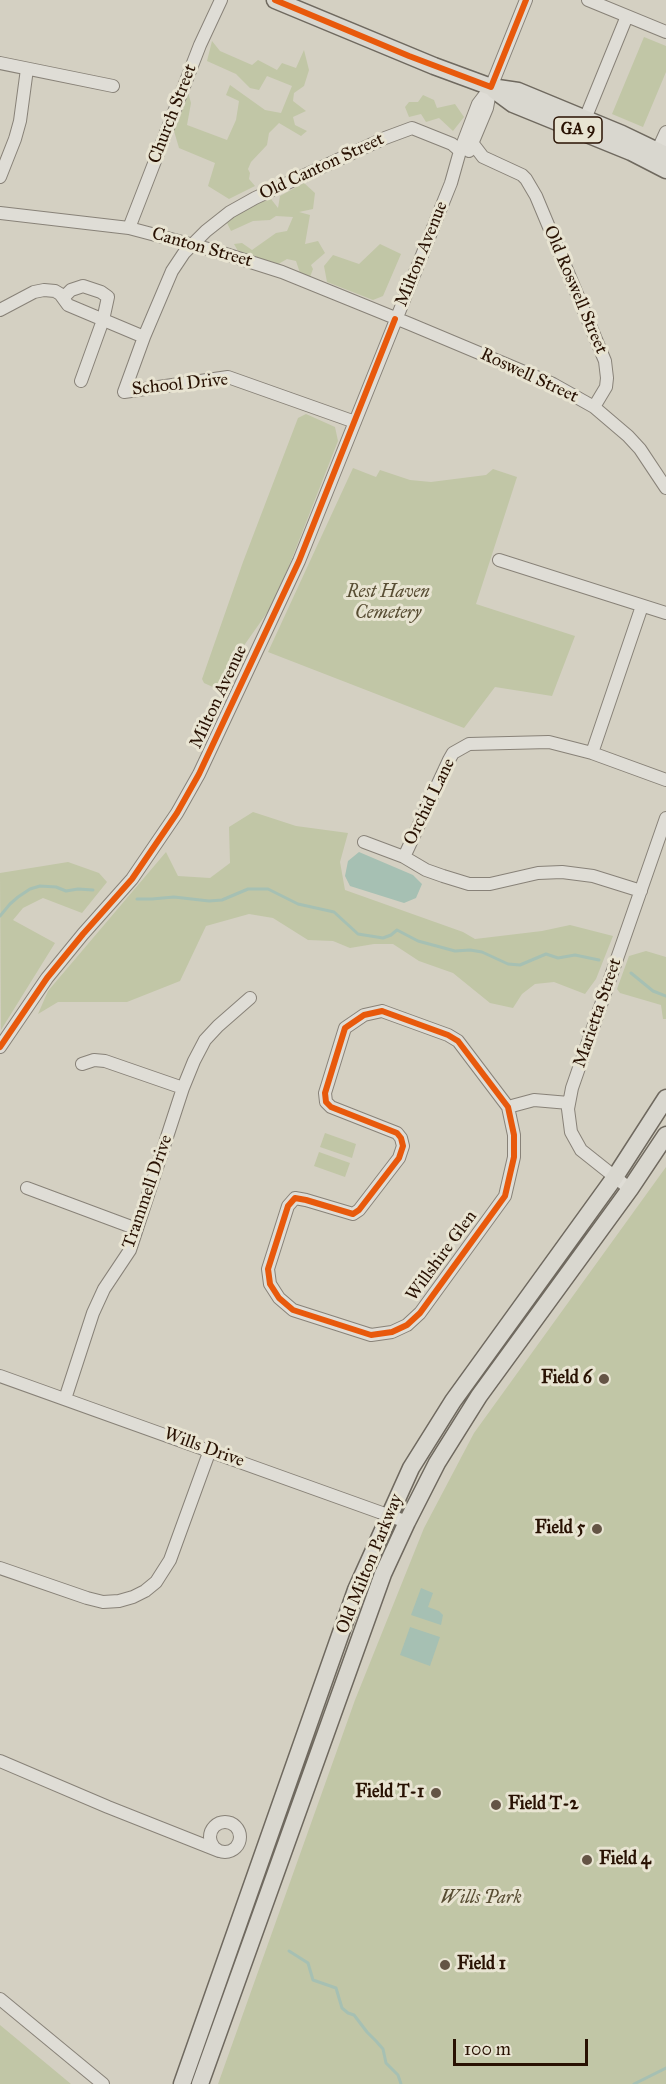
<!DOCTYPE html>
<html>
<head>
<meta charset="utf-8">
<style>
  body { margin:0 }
  #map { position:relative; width:666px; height:2084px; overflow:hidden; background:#d4d0c2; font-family:"IM FELL Great Primer",serif }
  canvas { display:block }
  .scale { position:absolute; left:453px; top:2039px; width:135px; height:27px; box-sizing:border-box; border:3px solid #281102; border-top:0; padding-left:8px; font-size:18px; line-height:21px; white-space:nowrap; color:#281102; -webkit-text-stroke:4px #e8e4d2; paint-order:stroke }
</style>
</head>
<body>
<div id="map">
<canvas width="666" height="2084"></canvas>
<div class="scale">100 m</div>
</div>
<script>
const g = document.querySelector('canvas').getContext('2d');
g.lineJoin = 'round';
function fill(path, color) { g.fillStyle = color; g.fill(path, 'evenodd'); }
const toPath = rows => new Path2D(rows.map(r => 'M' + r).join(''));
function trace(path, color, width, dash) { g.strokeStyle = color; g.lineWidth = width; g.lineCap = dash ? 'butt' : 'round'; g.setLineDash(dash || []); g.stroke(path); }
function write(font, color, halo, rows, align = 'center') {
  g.font = font + ' "IM FELL Great Primer",serif'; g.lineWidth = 6; g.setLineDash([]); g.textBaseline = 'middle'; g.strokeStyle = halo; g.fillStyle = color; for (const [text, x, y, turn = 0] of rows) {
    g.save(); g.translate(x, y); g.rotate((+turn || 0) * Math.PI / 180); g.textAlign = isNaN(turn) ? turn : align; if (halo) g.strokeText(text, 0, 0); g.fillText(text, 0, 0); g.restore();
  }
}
fill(toPath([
  [644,37,666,46,666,72,643,127,612,114],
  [212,41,220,51,252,65,258,60,277,70,282,63,296,68,304,50,309,70,304,86,294,93,293,101,306,111,293,117,295,125,307,131,301,136,279,123,269,133,267,145,251,162,248,169,250,173,249,179,255,186,229,199,208,186,215,163,179,148,174,131,188,92,191,103,187,125,227,140,236,120,239,101,226,95,230,85,265,110,281,113,292,86,267,76,259,90,250,88,236,74,207,61],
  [423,95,434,100,437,108,455,104,464,117,453,131,439,118,426,122,421,114,409,117,405,107,409,102,418,102],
  [304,183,315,193,313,209,299,212,310,215,305,244,318,241,325,253,311,265,313,269,310,277,300,273,296,261,287,259,275,266,258,260,256,256,239,253,234,244,242,243,252,250,276,233,287,231,293,217,276,216,270,220,253,221,231,231,227,223,247,207,271,199,278,208,280,196],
  [380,244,401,254,383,296,373,300,327,282,324,266,333,255,359,264],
  [306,414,335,427,338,441,287,571,269,610,238,654,227,681,215,688,204,683,202,679,243,562,298,418],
  [353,468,376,477,380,470,410,480,431,482,486,475,493,469,517,477,476,604,575,636,552,696,495,687,464,728,268,652],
  [253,812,296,826,348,833,340,862,345,890,463,932,475,939,542,931,570,925,613,936,596,979,585,994,554,982,535,984,522,994,513,1008,490,1003,453,973,419,961,393,944,374,944,350,948,333,941,308,940,273,918,249,914,206,926,180,981,127,1002,58,1002,38,1014,48,991,166,852,178,876,210,878,230,863,229,827],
  [68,862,99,873,107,882,82,913,43,898,23,908,13,920,55,943,1,1030,0,873],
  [646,951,666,957,666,1019,663,1019,661,1005,620,993,617,989,629,956],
  [325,1133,356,1144,352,1158,320,1147],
  [319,1152,350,1163,345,1177,314,1166],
  [666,1167,666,2084,218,2084,355,1700,424,1528,474,1433],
  [0,2025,71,2084,0,2084]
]), '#c1c6a6');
fill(toPath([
  [359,852,413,875,422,884,416,898,404,903,350,886,345,876,348,861],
  [421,1588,433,1593,428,1607,439,1611,443,1615,441,1625,411,1615],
  [410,1627,440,1637,430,1666,400,1655]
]), '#a6c0b3');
trace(toPath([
  [137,899,152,899,174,897,209,901,222,900,248,889,268,889,298,904,334,912,358,934,383,938,391,935,397,930,418,941,455,951,470,950,482,952,508,964,520,965,546,954,558,958,575,955,599,960],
  [0,916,10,904,18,897,30,889,40,886,56,887,66,891,78,889,93,890],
  [631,973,653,991,666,996],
  [289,1951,308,1963,313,1980,336,1988,342,2008,348,2013,354,2015,367,2032,376,2041,383,2049,386,2063,398,2075,401,2084],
  [634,2084,666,2068]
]), '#a6c0b3', 3);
const minor = toPath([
  [588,0,666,32],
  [0,63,113,86],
  [585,119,627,16],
  [473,144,483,157,522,175,526,179,536,196,605,361,607,378,606,387,594,407],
  [469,151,487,108,491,87,526,0],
  [655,156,666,132],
  [0,177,15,139,20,121,27,69],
  [0,213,129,228,216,251,282,272,410,324,553,384,594,407,628,436,640,449,666,488],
  [129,228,200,45,221,0],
  [63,298,71,290,83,286,101,292,108,297,103,320,81,381],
  [0,310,34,292,44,290,55,291,60,294,68,305,144,337],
  [355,422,228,377,124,392,144,337,172,271,184,253,206,231,230,212,255,198,385,138,412,128,452,144,460,151],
  [499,560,666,613],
  [592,753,642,606],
  [364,842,404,857,426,870,443,876,469,884,490,884,538,873,562,872,593,876,641,891],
  [404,857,449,760,453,753,469,744,549,742,592,753,666,780],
  [382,1011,448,1035,458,1041,508,1107,514,1135,514,1157,505,1196,420,1313,407,1325,392,1332,371,1335,293,1310,279,1298,270,1284,268,1269,288,1206,295,1198,306,1200,353,1214,359,1210,399,1158,403,1146,401,1138,397,1133,331,1107,326,1102,325,1093,345,1028,364,1015,382,1011],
  [0,1047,47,978,83,934,132,879,177,813,199,774,299,561,451,183,460,151,478,104,491,87],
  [82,1064,94,1060,105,1061,183,1088],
  [508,1107,534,1100,569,1103],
  [27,1188,137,1229],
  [630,1189,581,1150,571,1132,568,1109,572,1088,666,818],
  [0,1376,407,1522],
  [65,1399,93,1313,104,1289,130,1250,183,1088,194,1061,205,1040,218,1026,250,998],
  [0,1568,87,1598,103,1602,119,1601,133,1597,145,1591,156,1582,170,1560,210,1450],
  [0,1761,108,1807,219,1851],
  '210 1837a15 15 0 1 1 30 0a15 15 0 1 1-30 0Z',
  [0,1999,103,2084]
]);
const major = toPath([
  [275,0,434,66,491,87,518,91,622,134,666,155],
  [494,90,513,104,631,152,666,170],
  [182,2084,356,1590,411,1468,453,1401,615,1177,666,1098],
  [200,2084,383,1574,407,1522,437,1463,479,1396,630,1189,666,1135]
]);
trace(minor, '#888278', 14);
trace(major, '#6f695f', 19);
trace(minor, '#dfddd6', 12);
trace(major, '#d9d7cf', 16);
trace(toPath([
  [275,0,409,56,491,87,526,0],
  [382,1011,448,1035,458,1041,508,1107,514,1135,514,1157,505,1196,420,1313,407,1325,392,1332,371,1335,293,1310,279,1298,270,1284,268,1269,288,1206,295,1198,306,1200,353,1214,359,1210,399,1158,403,1146,401,1138,397,1133,331,1107,326,1102,325,1093,345,1028,364,1015,382,1011],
  [0,1047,47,978,83,934,132,879,177,813,199,774,299,561,395,319]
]), '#e8590c', 6);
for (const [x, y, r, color] of [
  [604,1379,6,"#645445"],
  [597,1529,6,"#645445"],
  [436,1793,6,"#645445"],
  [496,1805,6,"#645445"],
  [587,1860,6,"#645445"],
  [445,1965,6,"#645445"]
]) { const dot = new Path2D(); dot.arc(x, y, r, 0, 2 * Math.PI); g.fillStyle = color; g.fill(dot); trace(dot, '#e8e4d2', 2); }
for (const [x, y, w] of [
  [578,130,48]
]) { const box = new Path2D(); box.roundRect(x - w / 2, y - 13, w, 26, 4.5); g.fillStyle = '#e8e4d2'; g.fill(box); trace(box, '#281102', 1.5); }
write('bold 16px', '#281102', null, [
  ["GA 9",578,130]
]);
write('18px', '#281102', '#e8e4d2', [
  ["Church Street",173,114,-69],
  ["Old Canton Street",322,167,-25],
  ["Canton Street",202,248,16],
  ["Milton Avenue",422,254,-68],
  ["Old Roswell Street",575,290,67],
  ["Roswell Street",529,376,25],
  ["School Drive",180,385,-6],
  ["Milton Avenue",219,697,-65],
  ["Orchid Lane",430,802,-64],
  ["Marietta Street",598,1013,-71],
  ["Trammell Drive",148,1192,-71],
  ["Willshire Glen",442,1256,-54],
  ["Wills Drive",204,1448,20],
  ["Old Milton Parkway",370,1564,-68]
]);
write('italic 18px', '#584d33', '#e8e4d2', [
  ["Rest Haven",388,593],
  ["Cemetery",388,614],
  ["Wills Park",481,1899]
]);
write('bold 18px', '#281102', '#e8e4d2', [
  ["Field 6",592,1379],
  ["Field 5",585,1529],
  ["Field T-1",424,1793],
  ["Field T-2",508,1805,"left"],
  ["Field 4",599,1860,"left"],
  ["Field 1",457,1965,"left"]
], 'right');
</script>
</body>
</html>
